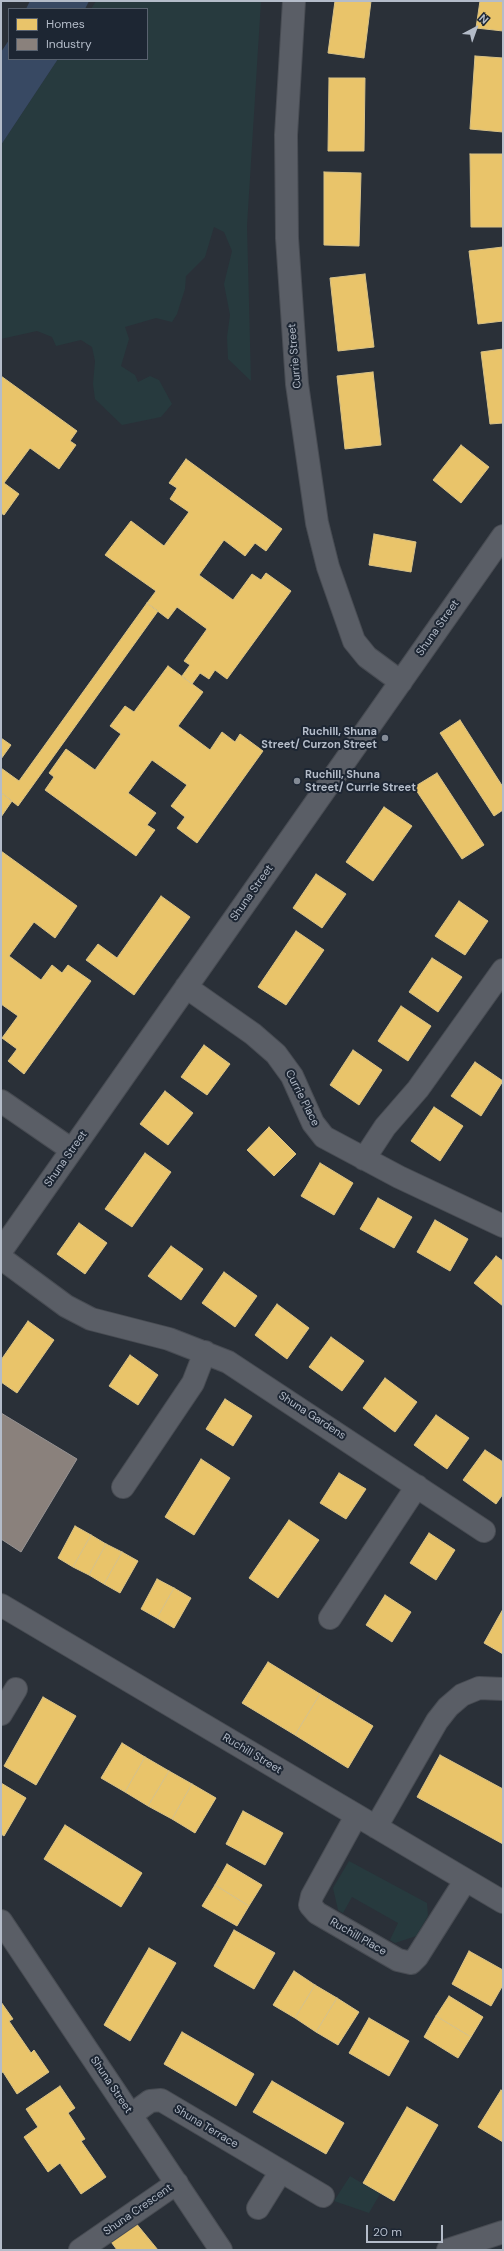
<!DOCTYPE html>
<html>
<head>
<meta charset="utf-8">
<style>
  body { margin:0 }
  #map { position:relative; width:504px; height:2251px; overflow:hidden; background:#2a3038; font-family:"DM Sans",sans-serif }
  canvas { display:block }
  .frame { position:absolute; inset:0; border:2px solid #b4bcc9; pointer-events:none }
  .legend { position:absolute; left:8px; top:8px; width:140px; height:52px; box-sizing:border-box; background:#1d2633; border:1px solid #59626f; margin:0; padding:5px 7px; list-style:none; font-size:12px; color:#b4bcc9 }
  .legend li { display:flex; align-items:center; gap:8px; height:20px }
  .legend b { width:20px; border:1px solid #59626f }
  .north { position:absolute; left:456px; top:8px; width:40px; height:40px; -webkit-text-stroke:3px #1d2633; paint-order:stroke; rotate:41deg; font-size:11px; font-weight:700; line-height:16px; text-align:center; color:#b4bcc9 }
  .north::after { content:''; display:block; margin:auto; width:14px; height:18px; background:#b4bcc9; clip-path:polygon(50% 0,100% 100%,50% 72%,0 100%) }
  .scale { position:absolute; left:366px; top:2225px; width:77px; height:18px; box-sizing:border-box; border:2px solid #b4bcc9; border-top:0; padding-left:5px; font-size:12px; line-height:14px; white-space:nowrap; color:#b4bcc9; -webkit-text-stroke:3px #1d2633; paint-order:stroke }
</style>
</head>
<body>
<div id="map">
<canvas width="504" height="2251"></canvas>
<div class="frame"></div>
<ul class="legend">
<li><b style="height:11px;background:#e9c46a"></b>Homes</li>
<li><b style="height:11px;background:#8a817c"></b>Industry</li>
</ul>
<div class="north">N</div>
<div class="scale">20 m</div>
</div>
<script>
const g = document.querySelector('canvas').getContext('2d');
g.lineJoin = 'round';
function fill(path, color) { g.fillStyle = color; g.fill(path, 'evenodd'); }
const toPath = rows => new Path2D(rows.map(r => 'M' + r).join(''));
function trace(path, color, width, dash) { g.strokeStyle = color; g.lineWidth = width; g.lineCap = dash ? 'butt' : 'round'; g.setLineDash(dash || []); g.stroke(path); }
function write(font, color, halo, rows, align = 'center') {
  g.font = font + ' "DM Sans",sans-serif'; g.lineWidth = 4; g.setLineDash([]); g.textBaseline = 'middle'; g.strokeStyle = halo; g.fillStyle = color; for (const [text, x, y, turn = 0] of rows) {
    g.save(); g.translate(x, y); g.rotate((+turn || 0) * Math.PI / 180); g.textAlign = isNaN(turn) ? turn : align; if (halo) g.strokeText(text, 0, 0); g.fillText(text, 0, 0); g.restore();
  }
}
fill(toPath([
  [96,1,261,1,247,226,251,381,228,359,227,337,230,315,224,284,232,251,224,232,214,227,205,257,186,276,185,289,177,314,172,322,156,318,125,327,129,339,121,366,135,375,138,382,150,376,159,380,172,404,161,417,122,425,95,399,93,384,95,361,92,347,81,340,56,346,52,337,37,331,1,339,1,145,58,59,147,59,147,9,91,9],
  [349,1861,427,1903,428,1916,416,1936,395,1943,390,1940,398,1923,352,1897,343,1913,338,1910,333,1888],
  [350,2176,380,2194,369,2213,334,2201]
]), '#273a3e');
fill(toPath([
  [30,1,89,1,85,9,26,9],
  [9,40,9,59,58,59,1,145,1,52]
]), '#384963');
const homes = toPath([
  [335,1,371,1,364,58,328,53,335,1],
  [480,1,503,1,503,31,476,28,480,1],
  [475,56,503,58,503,132,470,129,475,56],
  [329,78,365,78,364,151,328,151,329,78],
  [470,154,503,154,503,227,471,227,470,154],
  [324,172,361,173,359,246,324,245,324,172],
  [503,247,503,321,478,324,469,251,503,247],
  [365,274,374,347,338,351,330,278,365,274],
  [503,349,503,423,490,424,481,352,503,349],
  [373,372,381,445,345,449,337,376,373,372],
  [1,376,77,431,70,441,76,445,59,469,30,448,4,483,19,494,4,515,1,513,1,376],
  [461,445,489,467,461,503,433,480,461,445],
  [186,459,282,529,266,551,255,543,245,556,224,540,199,575,233,600,252,574,261,580,266,573,291,591,227,679,215,670,209,679,200,673,192,684,182,676,190,665,184,661,207,629,177,607,168,619,147,603,156,591,105,555,131,521,164,546,189,512,170,499,177,488,169,483,186,459],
  [374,534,416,542,411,572,369,565,374,534],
  [147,603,158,611,18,806,3,794,1,796,1,768,19,781,147,603],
  [168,666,203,692,178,726,210,750,222,732,235,742,240,734,263,751,197,843,177,828,185,817,171,806,187,785,152,760,128,793,156,813,147,825,155,830,136,856,45,790,54,777,49,773,66,749,95,770,121,734,110,726,125,706,134,712,168,666],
  [460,720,503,787,503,810,494,816,440,733,460,720],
  [1,738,11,745,1,759,1,738],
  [437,773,484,845,462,859,414,787,437,773],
  [3,794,12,801,1,817,1,796,3,794],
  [384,807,412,826,373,881,346,862,384,807],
  [1,851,77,906,55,938,34,922,9,956,41,980,52,965,62,973,68,965,91,981,24,1074,8,1061,17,1049,2,1038,18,1016,1,1004,1,851],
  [316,874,346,894,322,928,293,908,316,874],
  [161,896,190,917,134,995,86,960,98,944,117,958,161,896],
  [459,901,488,921,465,955,435,936,459,901],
  [296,931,324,950,286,1005,258,987,296,931],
  [432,958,462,977,438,1012,409,992,432,958],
  [401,1006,431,1026,408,1061,378,1041,401,1006],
  [204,1045,230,1064,207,1095,181,1077,204,1045],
  [353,1050,382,1070,359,1105,330,1085,353,1050],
  [475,1062,503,1081,481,1116,451,1096,475,1062],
  [165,1091,193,1113,168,1145,140,1124,165,1091],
  [434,1107,463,1126,440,1161,411,1141,434,1107],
  [269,1127,296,1154,274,1176,247,1150,269,1127],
  [145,1153,171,1172,132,1227,105,1209,145,1153],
  [320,1163,353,1183,334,1215,301,1196,320,1163],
  [378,1198,412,1217,394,1248,360,1229,378,1198],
  [435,1220,468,1239,450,1271,417,1252,435,1220],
  [79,1223,107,1243,85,1274,57,1254,79,1223],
  [171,1246,203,1269,181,1300,148,1276,171,1246],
  [496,1256,503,1261,503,1306,474,1283,496,1256],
  [224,1272,257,1296,235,1327,202,1303,224,1272],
  [277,1304,309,1328,287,1359,255,1335,277,1304],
  [28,1321,54,1340,17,1393,1,1382,1,1360,28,1321],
  [331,1337,364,1361,342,1391,309,1367,331,1337],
  [130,1355,158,1375,138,1405,109,1386,130,1355],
  [385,1378,417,1402,395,1432,363,1408,385,1378],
  [225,1399,252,1416,233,1446,206,1429,225,1399],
  [436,1415,469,1438,447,1469,414,1445,436,1415],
  [485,1450,503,1462,503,1494,496,1504,463,1480,485,1450],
  [201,1459,230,1478,194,1535,165,1517,201,1459],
  [339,1473,366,1489,346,1519,320,1503,339,1473],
  [289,1520,319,1540,278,1598,249,1578,289,1520],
  [75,1526,91,1535,73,1567,58,1558,75,1526],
  [429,1533,455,1550,436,1580,410,1563,429,1533],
  [91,1535,106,1544,89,1575,73,1567,91,1535],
  [106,1544,122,1552,104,1584,89,1575,106,1544],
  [122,1552,138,1561,120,1593,104,1584,122,1552],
  [157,1579,174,1588,157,1618,141,1609,157,1579],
  [174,1588,191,1598,174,1628,157,1618,174,1588],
  [385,1595,411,1612,392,1642,366,1625,385,1595],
  [503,1609,503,1654,484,1643,503,1609],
  [268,1662,320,1694,295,1735,242,1703,268,1662],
  [320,1694,373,1726,348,1768,295,1735,320,1694],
  [43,1697,76,1716,36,1785,4,1766,43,1697],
  [122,1743,145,1757,125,1792,101,1778,122,1743],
  [440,1755,503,1789,503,1844,417,1797,440,1755],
  [145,1757,169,1771,148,1806,125,1792,145,1757],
  [169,1771,192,1784,172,1819,148,1806,169,1771],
  [1,1783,26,1798,4,1836,1,1834,1,1783],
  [192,1784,216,1798,195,1833,172,1819,192,1784],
  [243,1811,283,1833,265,1865,226,1844,243,1811],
  [65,1825,142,1873,121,1907,44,1859,65,1825],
  [227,1864,262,1885,249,1906,215,1885,227,1864],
  [215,1885,249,1906,237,1926,202,1906,215,1885],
  [234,1930,275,1953,254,1989,214,1966,234,1930],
  [149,1948,176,1963,130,2041,104,2025,149,1948],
  [469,1951,503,1970,503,1985,491,2006,452,1984,469,1951],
  [294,1971,315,1985,295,2018,273,2005,294,1971],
  [315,1985,337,1998,316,2032,295,2018,315,1985],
  [449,1996,483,2017,471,2037,436,2016,449,1996],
  [337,1998,359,2012,338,2045,316,2032,337,1998],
  [1,2002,13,2019,9,2021,31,2053,34,2050,49,2072,17,2094,3,2072,1,2073,1,2002],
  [436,2016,471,2037,458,2058,424,2037,436,2016],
  [369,2018,409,2041,389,2076,349,2053,369,2018],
  [182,2032,254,2074,236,2106,164,2064,182,2032],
  [272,2081,344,2123,326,2154,253,2112,272,2081],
  [60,2086,75,2108,68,2113,85,2139,81,2141,106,2177,81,2194,60,2163,48,2172,24,2137,38,2127,26,2109,60,2086],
  [501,2090,503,2092,503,2142,478,2127,501,2090],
  [407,2107,438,2125,394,2201,363,2183,407,2107],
  [135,2222,158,2250,117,2250,109,2239,135,2222]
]);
fill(homes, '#e9c46a');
trace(homes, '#d9c286', 1);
const industry = toPath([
  [1,1413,77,1459,21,1552,1,1539,1,1413]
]);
fill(industry, '#8a817c');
trace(industry, '#979393', 1);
const minor = toPath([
  [294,1,286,135,287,238,297,384,317,523,328,567,354,641,367,657,401,682],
  [186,987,253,1034,276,1054,292,1076,313,1123,324,1137,399,1177,503,1226],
  [1,1101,72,1150],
  [364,1159,385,1127,418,1089,503,970],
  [1,1251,503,536],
  [1,1258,66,1306,91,1319,169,1339,228,1362,484,1531],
  [123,1487,193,1383,205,1352],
  [1,1605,503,1902],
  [330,1618,417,1486],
  [1,1714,16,1689],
  [356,1816,312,1896,310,1905,317,1913,398,1960,411,1963,417,1957,465,1881],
  [376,1827,437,1721,448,1707,462,1695,479,1688,503,1689],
  [1,1921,221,2250],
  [131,2115,150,2101,161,2100,323,2196],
  [258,2208,281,2171],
  [80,2250,177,2183],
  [448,2250,503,2232]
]);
trace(minor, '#484c53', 24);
trace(minor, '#5a5e66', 22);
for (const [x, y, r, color] of [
  [385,738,4,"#848b96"],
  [297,781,4,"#848b96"]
]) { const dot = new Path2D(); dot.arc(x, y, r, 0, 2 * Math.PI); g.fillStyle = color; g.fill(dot); trace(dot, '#1d2633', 1.5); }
write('11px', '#b4bcc9', '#1d2633', [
  ["Currie Street",295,356,-95],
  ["Shuna Street",438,628,-55],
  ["Shuna Street",252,893,-55],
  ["Currie Place",302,1098,63],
  ["Shuna Street",66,1159,-55],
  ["Shuna Gardens",312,1416,33],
  ["Ruchill Street",252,1754,31],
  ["Ruchill Place",358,1937,30],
  ["Shuna Street",111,2085,56],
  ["Shuna Terrace",206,2127,31],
  ["Shuna Crescent",138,2210,-35]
]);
write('bold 11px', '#b4bcc9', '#1d2633', [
  ["Ruchill, Shuna",377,732],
  ["Street/ Curzon Street",377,745],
  ["Ruchill, Shuna",305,775,"left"],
  ["Street/ Currie Street",305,788,"left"]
], 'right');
</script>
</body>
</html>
